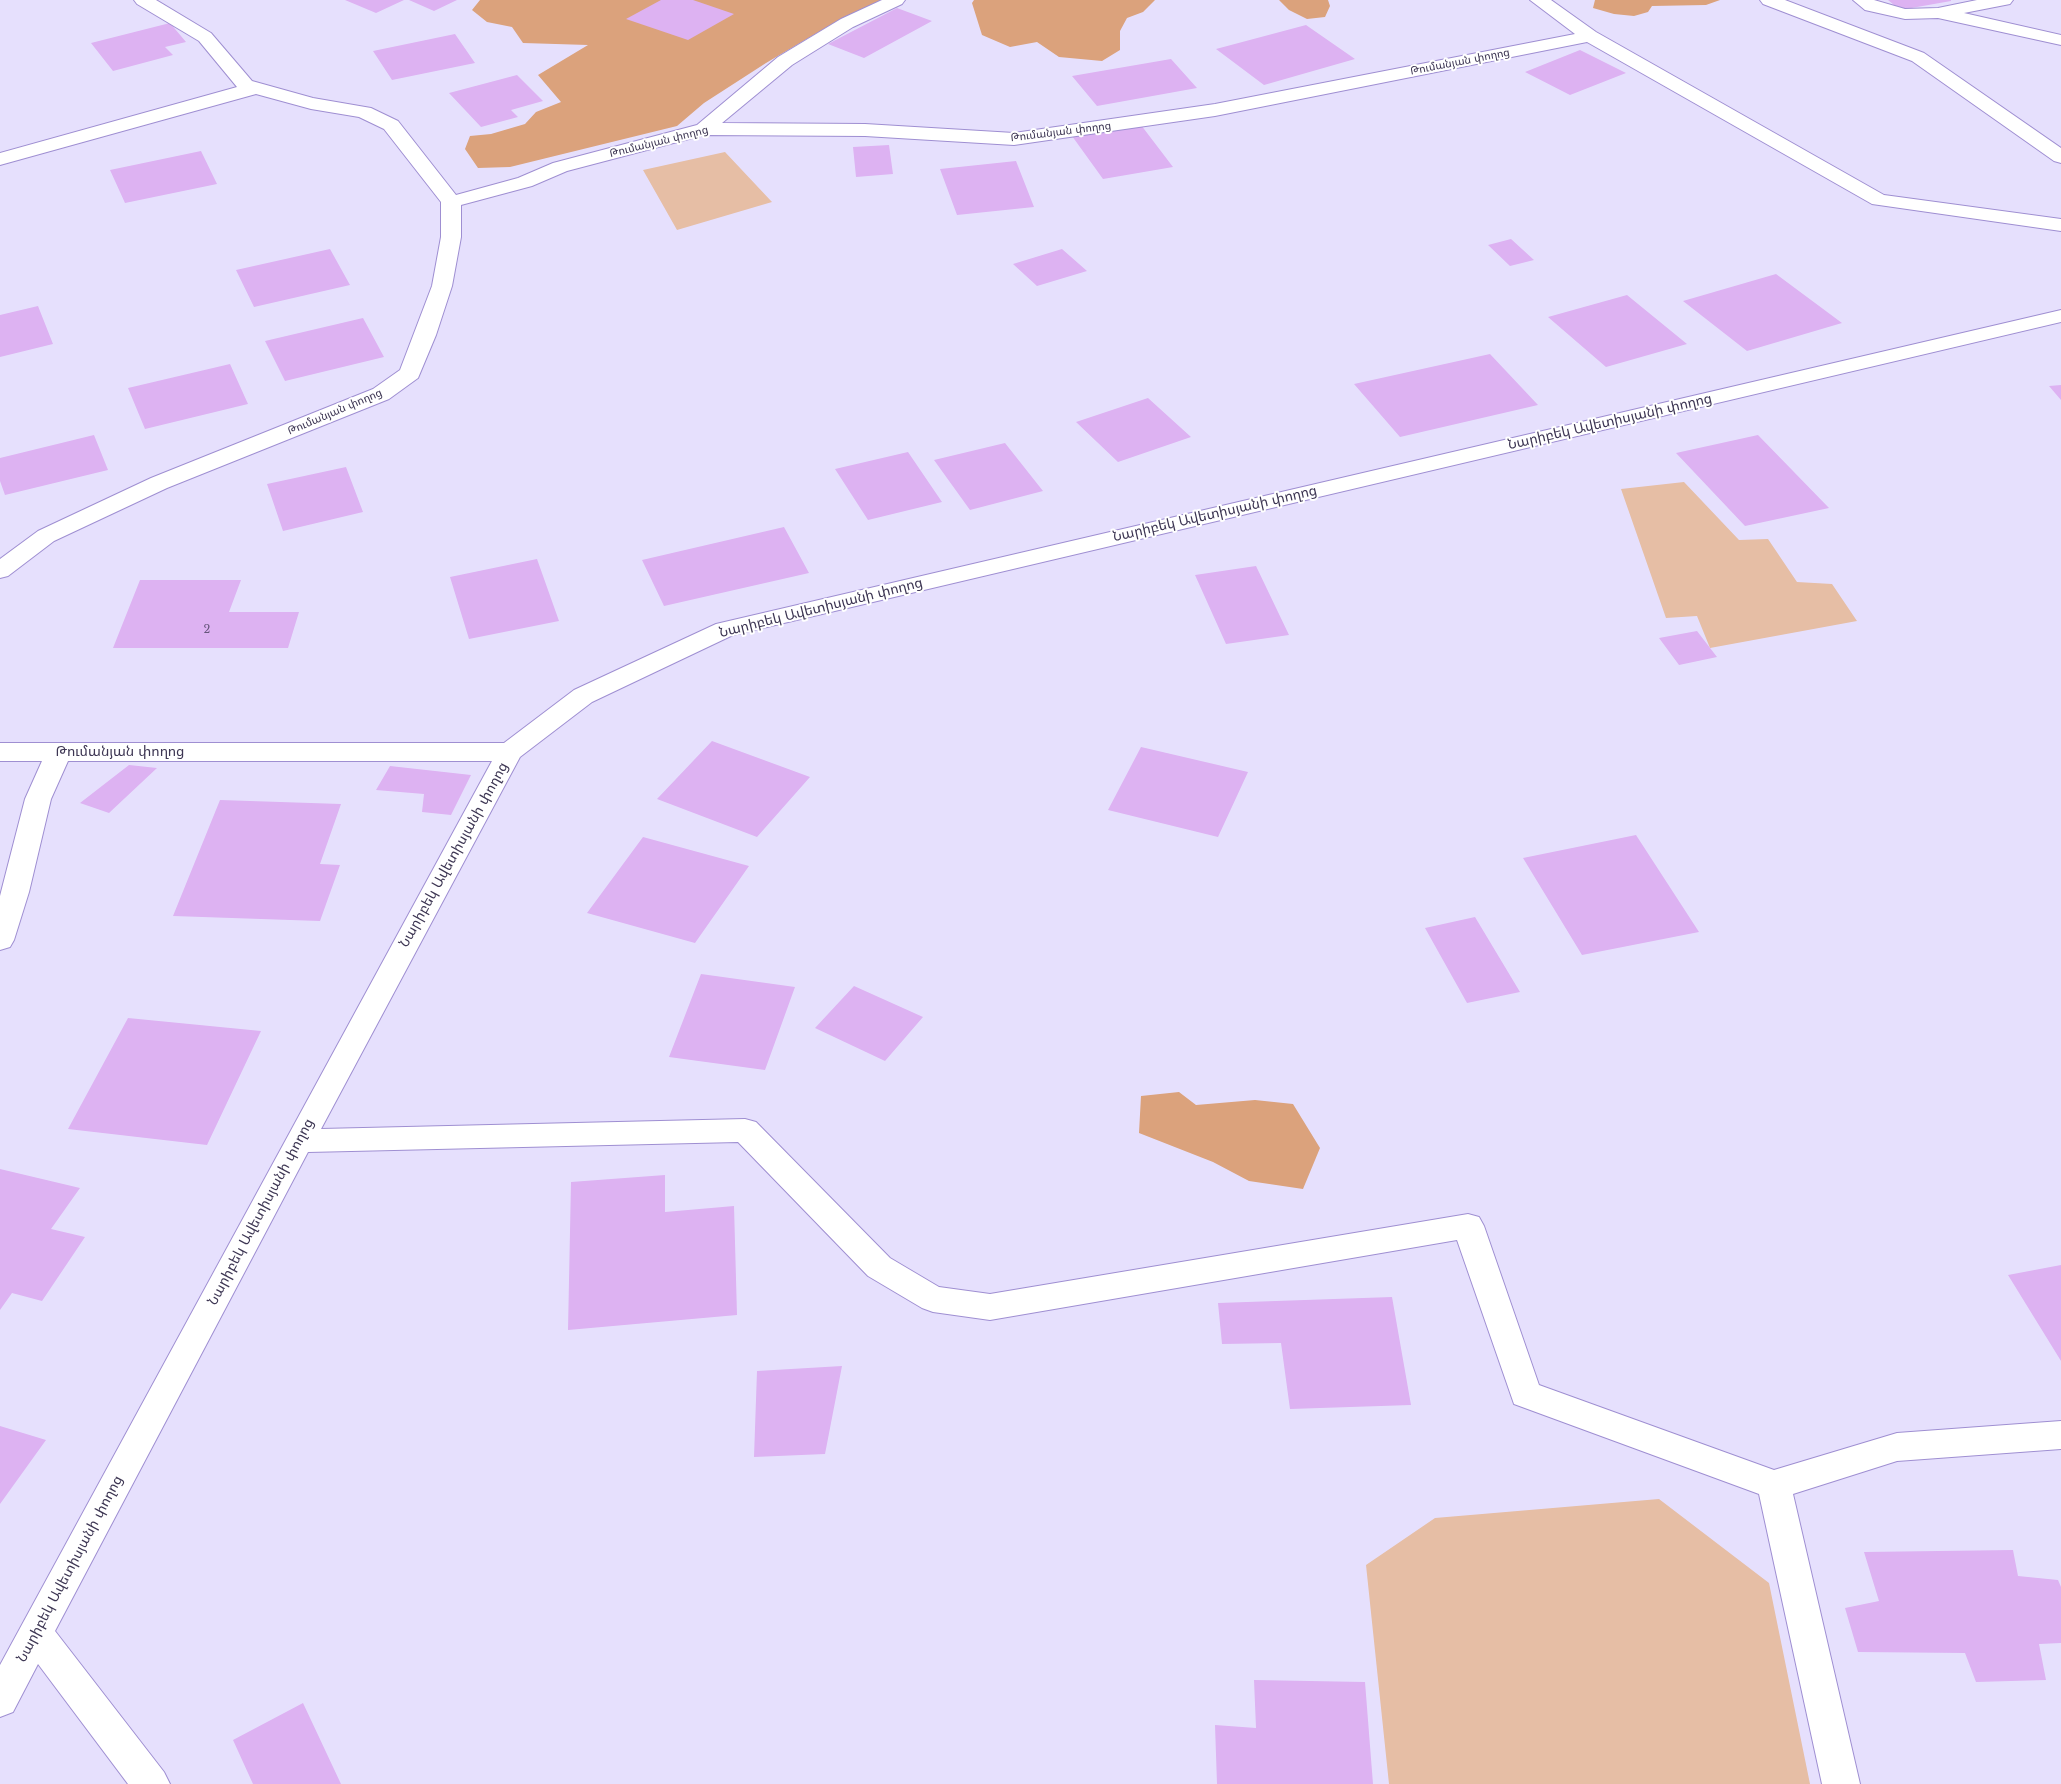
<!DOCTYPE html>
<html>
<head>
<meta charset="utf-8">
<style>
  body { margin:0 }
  canvas { display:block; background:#e6e0fd }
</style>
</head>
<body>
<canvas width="2061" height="1784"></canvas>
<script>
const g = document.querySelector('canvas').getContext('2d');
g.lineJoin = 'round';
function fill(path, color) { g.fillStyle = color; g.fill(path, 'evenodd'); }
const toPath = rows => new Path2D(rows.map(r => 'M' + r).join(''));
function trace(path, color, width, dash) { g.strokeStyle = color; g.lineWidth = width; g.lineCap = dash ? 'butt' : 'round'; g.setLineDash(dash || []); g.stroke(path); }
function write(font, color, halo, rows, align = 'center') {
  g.font = font + ' "Libre Baskerville","Noto Sans Armenian",serif'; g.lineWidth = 4; g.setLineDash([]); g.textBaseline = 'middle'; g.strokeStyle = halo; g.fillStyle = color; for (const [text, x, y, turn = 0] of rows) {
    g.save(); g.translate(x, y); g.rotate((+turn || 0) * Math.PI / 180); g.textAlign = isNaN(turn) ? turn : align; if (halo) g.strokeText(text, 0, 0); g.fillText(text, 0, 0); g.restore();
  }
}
fill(toPath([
  [725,152,772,202,677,230,643,170],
  [1684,482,1739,540,1768,539,1797,582,1832,584,1857,621,1710,648,1697,616,1666,618,1621,489],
  [1659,1499,1769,1583,1810,1784,1389,1784,1366,1565,1435,1518]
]), '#e6bea5');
fill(toPath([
  [480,0,881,0,827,27,766,63,704,103,677,126,510,167,478,168,465,149,470,136,491,134,525,124,536,112,561,102,538,75,588,45,523,43,512,27,487,22,472,10],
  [974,0,1155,0,1143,12,1127,18,1120,31,1120,50,1102,61,1059,57,1037,42,1010,47,982,35,972,3],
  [1279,0,1328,0,1330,6,1325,17,1307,19,1289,10],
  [1595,0,1720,0,1706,5,1652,6,1648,12,1634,16,1614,14,1593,8],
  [1179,1092,1196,1105,1255,1100,1293,1104,1320,1148,1303,1189,1249,1181,1213,1162,1139,1133,1141,1096]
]), '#dba27c');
fill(toPath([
  [345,0,404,0,376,13],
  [409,0,457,0,434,11],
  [661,0,693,0,734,14,688,40,626,19],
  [1888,0,1951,0,1951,1,1900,10],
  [897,8,932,21,864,58,828,44],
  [170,23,186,42,165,47,173,55,113,71,91,43],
  [1306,25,1355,59,1264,85,1216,49],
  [455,34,475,63,392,80,373,51],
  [1580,50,1626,73,1570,95,1525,72],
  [1171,59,1197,88,1097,106,1072,76],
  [517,75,543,101,511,110,518,117,481,127,449,93],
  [1141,125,1173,167,1103,179,1072,136],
  [889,145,893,174,856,177,853,147],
  [201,151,217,184,125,203,110,170],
  [1016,161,1034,207,957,215,940,169],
  [1511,239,1534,260,1510,266,1488,245],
  [330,249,350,285,254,307,236,270],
  [1062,249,1087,271,1037,286,1013,264],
  [1776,274,1842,323,1747,351,1683,301],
  [1627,295,1687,344,1606,367,1548,317],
  [38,306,53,344,0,357,0,315],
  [363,318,384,357,285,381,265,341],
  [1490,354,1538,405,1400,437,1354,384],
  [230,364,248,404,145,429,128,388],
  [2061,385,2061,400,2049,386],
  [1148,398,1191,437,1118,462,1076,422],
  [94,435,108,470,5,495,0,481,0,458],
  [1758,435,1829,508,1745,526,1676,453],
  [1005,443,1043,491,970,510,934,460],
  [908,452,942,502,868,520,835,469],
  [346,467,363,512,283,531,267,484],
  [784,527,809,573,664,606,642,560],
  [537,559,559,621,469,639,450,577],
  [1256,566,1289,635,1226,644,1195,575],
  [140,580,241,580,229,612,299,612,288,648,113,648],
  [1697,631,1717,657,1679,665,1659,638],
  [712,741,810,777,757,837,657,799],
  [1141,747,1248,772,1218,837,1108,810],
  [129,765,157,768,109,813,80,803],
  [390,766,471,775,451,815,422,812,424,794,376,790],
  [220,800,341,804,320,864,340,865,320,921,173,916],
  [1636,835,1699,932,1582,955,1523,858],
  [643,837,749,866,695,943,587,913],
  [1475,917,1520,992,1467,1003,1425,928],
  [701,974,795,987,765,1070,669,1057],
  [854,986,923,1017,885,1061,815,1028],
  [128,1018,261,1031,207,1145,68,1129],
  [0,1169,80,1188,51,1229,85,1237,42,1301,12,1293,0,1310],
  [665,1175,665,1212,734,1206,737,1315,568,1330,571,1182],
  [2061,1265,2061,1361,2008,1275],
  [1392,1297,1411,1405,1290,1409,1281,1343,1222,1344,1218,1303],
  [842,1366,825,1454,754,1457,757,1371],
  [0,1426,46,1440,0,1504],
  [2013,1550,2018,1576,2058,1580,2061,1587,2061,1643,2039,1644,2046,1680,1976,1682,1965,1653,1858,1652,1845,1608,1879,1601,1864,1552],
  [1254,1680,1365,1682,1373,1784,1217,1784,1215,1725,1256,1728],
  [303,1703,341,1784,253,1784,233,1740]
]), '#ddb2f2');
const minor = toPath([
  [134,0,156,0,211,33,252,81,313,98,371,108,398,121,456,195,518,178,553,163,697,125,778,57,841,19,882,0,905,0,902,4,853,27,792,65,722,123,865,124,1014,133,1215,104,1575,34,1530,0,1551,0,1596,32,1884,195,2061,219,2061,231,1872,204,1587,42,1215,116,1014,145,865,136,704,135,567,171,532,186,461,205,461,237,452,286,436,335,418,378,389,399,167,488,54,541,8,576,0,578,0,559,38,531,151,478,373,389,400,370,432,286,441,237,441,202,384,129,359,117,311,109,256,94,0,165,0,153,237,87,199,41,137,4,134,0],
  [1760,0,1785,0,1924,53,2061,148,2061,163,2054,161,1912,61,1763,4,1760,0],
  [1853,0,1874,0,1905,9,1938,8,1977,0,2013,0,2010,4,1964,13,2061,35,2061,45,1938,18,1905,19,1865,10,1853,0],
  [2061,310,2061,322,733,635,592,702,520,757,321,1129,745,1119,756,1122,890,1258,939,1287,990,1294,1468,1214,1479,1217,1484,1226,1539,1385,1774,1470,1897,1433,2061,1421,2061,1449,1897,1461,1793,1494,1860,1784,1822,1784,1759,1494,1514,1404,1457,1240,990,1320,933,1312,922,1308,868,1276,738,1142,308,1152,55,1631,164,1772,170,1784,128,1784,38,1664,13,1712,0,1717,0,1665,492,761,68,761,51,799,29,892,14,940,10,947,0,950,0,896,25,799,42,761,0,761,0,743,504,743,574,690,716,624,2061,310]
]);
trace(minor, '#9f8fd2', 2);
fill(minor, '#fff');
write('11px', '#3d3653', '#fff', [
  ["Թումանյան փողոց",1460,62,-11],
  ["Թումանյան փողոց",1061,132,-7],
  ["Թումանյան փողոց",659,142,-14],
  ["Թումանյան փողոց",335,412,-23]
]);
write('11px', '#65557b', null, [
  ["2",207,630]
]);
write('14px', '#3d3653', '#fff', [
  ["Նարիբեկ Ավետիսյանի փողոց",1610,422,-13],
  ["Նարիբեկ Ավետիսյանի փողոց",1215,514,-13],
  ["Նարիբեկ Ավետիսյանի փողոց",821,608,-14],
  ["Թումանյան փողոց",120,752],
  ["Նարիբեկ Ավետիսյանի փողոց",454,855,-61],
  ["Նարիբեկ Ավետիսյանի փողոց",261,1212,-62],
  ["Նարիբեկ Ավետիսյանի փողոց",70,1569,-62]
]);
</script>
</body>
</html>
